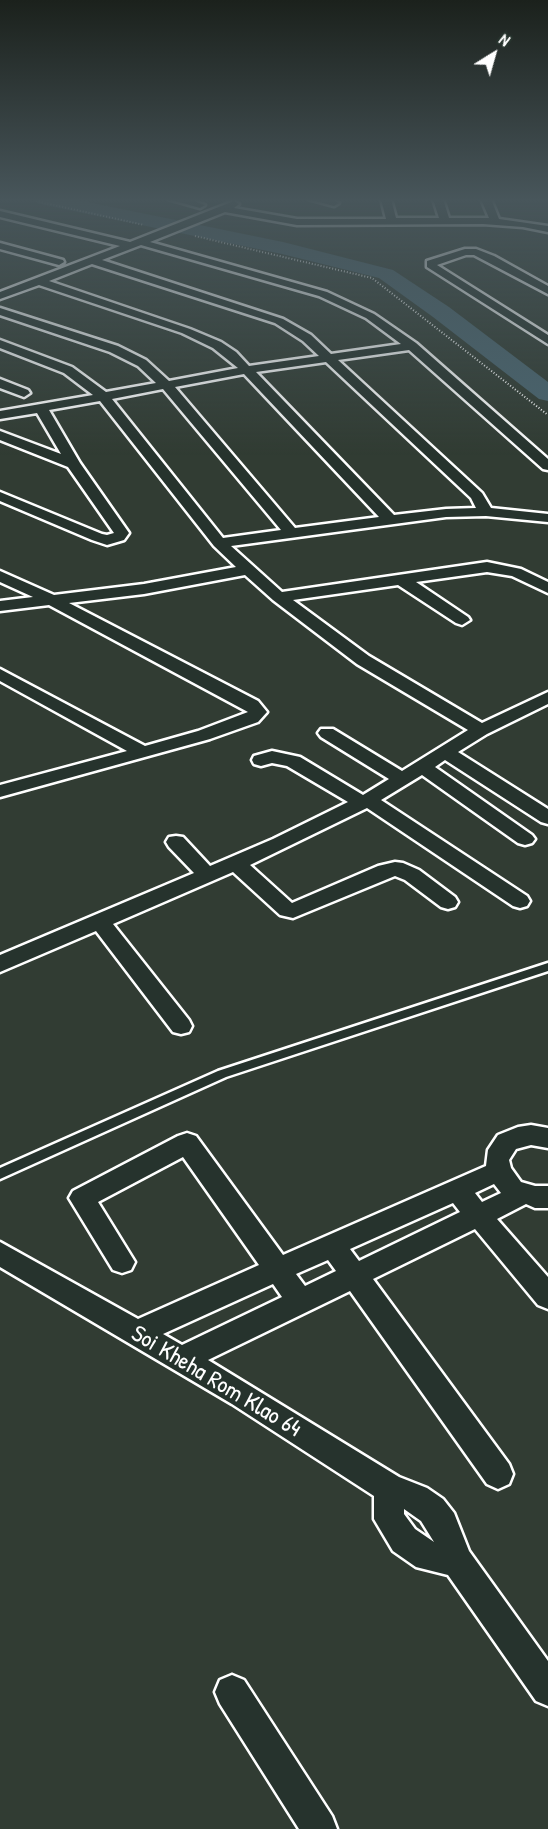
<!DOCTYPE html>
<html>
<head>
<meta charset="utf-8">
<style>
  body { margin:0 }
  #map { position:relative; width:548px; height:1829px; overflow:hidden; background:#313c33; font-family:"Patrick Hand",sans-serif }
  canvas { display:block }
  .north { position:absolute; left:464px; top:24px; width:60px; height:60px; -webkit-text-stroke:4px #26332d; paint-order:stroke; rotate:37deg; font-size:16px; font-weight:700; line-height:24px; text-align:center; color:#fff }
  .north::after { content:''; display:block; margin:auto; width:21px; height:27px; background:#fff; clip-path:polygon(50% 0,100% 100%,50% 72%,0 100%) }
</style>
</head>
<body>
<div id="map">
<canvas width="548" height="1829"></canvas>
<div class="north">N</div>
</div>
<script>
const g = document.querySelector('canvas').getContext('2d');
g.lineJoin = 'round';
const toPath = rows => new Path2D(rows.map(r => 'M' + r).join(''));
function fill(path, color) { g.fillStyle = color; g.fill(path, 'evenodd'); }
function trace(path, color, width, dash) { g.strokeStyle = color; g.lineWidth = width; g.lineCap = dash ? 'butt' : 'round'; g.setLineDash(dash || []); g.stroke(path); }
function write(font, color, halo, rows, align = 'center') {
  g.font = font + ' "Patrick Hand",sans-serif'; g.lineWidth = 4.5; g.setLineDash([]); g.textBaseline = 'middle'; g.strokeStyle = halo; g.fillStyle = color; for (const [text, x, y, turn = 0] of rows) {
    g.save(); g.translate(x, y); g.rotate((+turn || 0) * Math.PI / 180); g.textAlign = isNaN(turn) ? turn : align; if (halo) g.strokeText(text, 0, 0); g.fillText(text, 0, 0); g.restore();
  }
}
fill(toPath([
  [35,199,73,199,283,242,393,270,449,307,548,382,548,401,539,399,433,317,379,278,282,254,44,205,37,203,35,199]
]), '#49646e');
const lane = toPath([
  [548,963,548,971,226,1077,0,1179,0,1168,218,1071,548,963]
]);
const street = toPath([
  [168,199,188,199,205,205,200,208,168,199],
  [308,199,330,199,339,203,334,206,308,199],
  [381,199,391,199,396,218,439,218,433,199,443,199,449,218,489,218,481,199,491,199,499,219,548,226,548,232,523,227,483,224,297,225,225,212,150,242,327,292,374,314,416,343,548,459,548,470,543,469,409,350,338,360,482,493,491,508,548,514,548,522,486,516,446,517,231,546,282,592,487,562,521,569,548,582,548,593,512,576,487,572,416,582,468,617,470,620,462,625,456,623,398,585,293,600,369,656,482,723,548,692,548,704,487,734,458,752,548,809,548,824,541,822,445,760,435,767,532,835,535,839,532,843,525,845,518,843,422,775,381,800,527,896,530,901,527,906,520,908,513,906,367,808,250,865,292,903,378,866,395,862,403,863,419,870,455,897,458,902,455,907,448,909,441,907,405,880,395,876,293,918,280,915,233,872,113,924,189,1020,192,1026,189,1032,181,1034,173,1032,96,931,0,972,0,955,194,873,169,847,166,842,169,837,176,836,183,837,210,866,273,839,348,802,287,766,272,763,261,766,254,764,252,760,254,756,272,751,300,757,363,795,389,779,321,737,318,733,321,729,333,729,402,771,468,730,357,664,273,600,245,575,144,594,69,603,258,701,267,712,258,722,210,739,0,797,0,785,127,751,0,681,0,669,145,746,198,731,248,712,49,605,0,611,0,601,33,597,0,582,0,571,54,595,144,584,236,567,214,546,100,401,49,410,80,463,129,533,124,540,107,545,92,540,0,501,0,492,102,534,107,535,114,533,68,467,0,440,0,431,61,454,37,413,0,419,0,411,93,395,64,373,0,348,0,340,72,367,106,392,156,383,138,366,110,352,0,315,0,308,118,346,146,360,169,381,238,368,213,348,182,333,39,285,0,299,0,292,120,246,0,217,0,211,130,242,234,201,239,204,234,208,297,219,386,219,381,199],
  [141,245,319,296,366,318,401,344,331,354,311,335,283,319,102,260,141,245],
  [92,264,275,323,303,341,319,356,249,366,236,352,221,342,190,329,49,281,92,264],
  [326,362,471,498,476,508,446,509,394,515,256,372,326,362],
  [244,374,379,517,295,528,175,387,244,374],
  [163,389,281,530,223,538,112,399,163,389],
  [0,243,63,260,64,262,59,265,0,249,0,243],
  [476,249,494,256,548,286,548,294,474,255,466,255,437,265,548,335,548,344,427,267,427,261,465,249,476,249],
  [0,379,28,390,30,393,24,397,0,388,0,379],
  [531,1125,548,1128,548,1148,531,1145,516,1149,509,1160,511,1168,521,1182,535,1186,548,1186,548,1208,535,1208,526,1204,497,1219,548,1277,548,1309,538,1305,475,1229,373,1279,509,1464,513,1474,509,1484,498,1489,487,1484,350,1291,208,1360,399,1477,427,1488,443,1499,454,1513,469,1551,548,1661,548,1706,536,1701,448,1575,416,1567,393,1551,374,1519,374,1496,232,1404,0,1267,0,1242,138,1319,259,1265,183,1157,98,1202,135,1262,131,1270,122,1273,113,1270,69,1198,73,1191,178,1136,187,1133,196,1136,283,1255,486,1166,488,1150,498,1135,518,1127,531,1125],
  [494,1184,501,1193,482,1202,475,1193,494,1184],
  [453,1203,460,1212,359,1261,350,1249,453,1203],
  [328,1260,336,1271,305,1286,296,1274,328,1260],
  [273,1284,282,1297,182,1345,163,1334,273,1284],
  [404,1509,421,1521,434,1542,415,1529,404,1514,404,1509],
  [232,1675,244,1680,332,1816,337,1829,299,1829,220,1704,215,1692,220,1680,232,1675]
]);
trace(lane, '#fff', 5);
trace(street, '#fff', 5);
trace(toPath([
  [27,199,144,225],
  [195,236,372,278,548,415]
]), '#fff', 2, [1, 2]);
fill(lane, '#26332d');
fill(street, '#26332d');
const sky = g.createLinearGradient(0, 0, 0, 455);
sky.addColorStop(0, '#1b211c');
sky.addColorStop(0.44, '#48565b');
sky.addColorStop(1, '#48565b00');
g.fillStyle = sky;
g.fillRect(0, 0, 548, 455);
write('24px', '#fff', '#26332d', [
  ["Soi Kheha Rom Klao 64",216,1382,31]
]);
</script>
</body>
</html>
